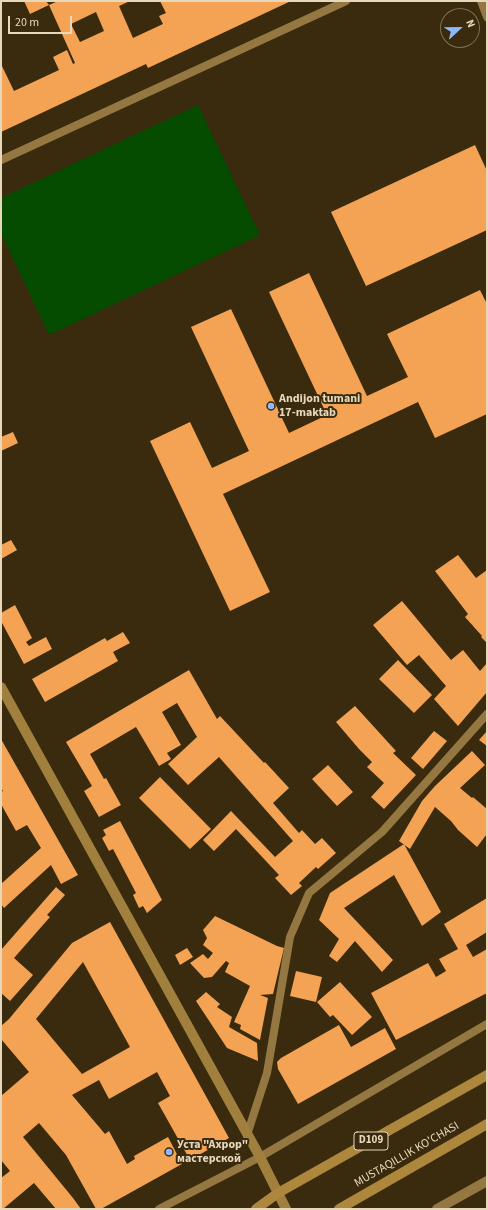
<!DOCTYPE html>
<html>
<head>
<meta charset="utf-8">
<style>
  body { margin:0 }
  #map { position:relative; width:488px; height:1210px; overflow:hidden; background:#3a2b0e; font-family:"Source Sans 3",sans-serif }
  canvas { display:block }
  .frame { position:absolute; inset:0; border:2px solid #e7d7bb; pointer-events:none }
  .north { position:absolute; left:440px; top:8px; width:40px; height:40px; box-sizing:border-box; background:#3a2b0e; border:1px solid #7f7053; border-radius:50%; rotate:68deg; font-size:11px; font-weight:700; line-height:16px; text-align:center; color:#e7d7bb }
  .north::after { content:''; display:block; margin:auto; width:14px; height:18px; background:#91b8fd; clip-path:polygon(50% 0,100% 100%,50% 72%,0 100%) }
  .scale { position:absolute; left:8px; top:16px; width:64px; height:18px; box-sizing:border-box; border:2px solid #e7d7bb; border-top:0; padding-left:5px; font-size:12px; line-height:14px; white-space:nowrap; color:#e7d7bb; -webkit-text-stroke:3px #3a2b0e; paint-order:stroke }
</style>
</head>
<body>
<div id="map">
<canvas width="488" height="1210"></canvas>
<div class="frame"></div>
<div class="north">N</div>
<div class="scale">20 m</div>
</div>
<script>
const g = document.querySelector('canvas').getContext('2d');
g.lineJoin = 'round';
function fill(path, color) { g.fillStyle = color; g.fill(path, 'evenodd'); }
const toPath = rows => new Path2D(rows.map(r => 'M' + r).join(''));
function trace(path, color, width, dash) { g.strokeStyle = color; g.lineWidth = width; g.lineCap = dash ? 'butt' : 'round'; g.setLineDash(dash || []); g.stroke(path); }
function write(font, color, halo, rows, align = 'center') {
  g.font = font + ' "Source Sans 3",sans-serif'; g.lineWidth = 4; g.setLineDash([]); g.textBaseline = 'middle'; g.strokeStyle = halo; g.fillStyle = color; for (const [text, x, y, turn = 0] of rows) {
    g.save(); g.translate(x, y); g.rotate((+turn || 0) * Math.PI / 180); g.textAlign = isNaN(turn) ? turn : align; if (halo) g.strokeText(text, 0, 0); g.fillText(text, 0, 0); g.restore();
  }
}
fill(toPath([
  [198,105,260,235,49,335,1,233,1,198]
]), '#054b00');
fill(toPath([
  [24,1,46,1,49,5,30,14],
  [58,1,130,1,119,6,133,38,163,24,159,16,166,13,160,1,291,1,148,68,146,64,1,132,1,64,14,91,59,70,53,57,67,50,73,64,75,63,49,5],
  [96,12,104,31,80,42,71,24],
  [475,145,487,171,487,230,366,286,331,212],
  [309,273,367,396,408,377,387,334,480,290,487,304,487,414,435,438,418,402,223,494,270,592,230,611,150,441,190,422,212,468,249,451,191,327,231,309,289,433,327,415,269,292],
  [13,432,18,443,1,451,1,437],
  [11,540,17,550,1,559,1,545],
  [458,555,476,578,487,570,487,643,481,637,482,636,465,617,468,614,435,571],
  [402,601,451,660,463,650,480,671,487,663,487,692,458,726,434,699,446,686,419,655,407,665,373,625],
  [15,605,32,638,26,642,29,646,46,637,52,649,24,664,1,621,1,613],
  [123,632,130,643,113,652,118,661,45,702,32,679,105,638,107,641],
  [398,660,432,695,414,713,379,679],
  [189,670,217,719,220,716,264,763,265,762,289,788,273,803,299,833,302,830,315,844,322,838,336,853,318,869,316,867,299,883,302,886,291,895,275,878,279,875,236,829,214,851,203,840,231,811,275,857,293,841,219,757,188,785,168,764,197,737,177,703,162,712,181,745,167,753,171,759,159,766,136,727,90,754,104,779,106,778,121,805,99,817,84,791,92,786,66,742],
  [355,706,396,751,393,753,416,775,384,809,371,797,384,783,367,767,372,762,359,749,336,722],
  [434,731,447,741,423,769,411,758],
  [487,731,487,746,479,740],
  [1,739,78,875,61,884,51,865,4,908,1,904,1,884,41,848,27,825,16,831,1,804,1,792,3,791,1,788],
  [472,751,485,765,460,788,472,798,473,797,487,809,487,834,477,847,458,830,451,821,435,807,410,849,399,841,422,801,435,786],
  [328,765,353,792,337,806,312,779],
  [160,777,211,829,190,849,139,798],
  [120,821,162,900,147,913,143,906,139,908,133,895,136,893,113,849,109,851,102,838,106,835,103,830],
  [404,844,441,912,422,926,394,875,344,908,393,960,382,972,355,941,337,962,329,956,339,939,319,920,330,893],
  [56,887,65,895,47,915,50,917,14,958,33,975,10,1001,1,993,1,950],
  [487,898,487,932,466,945,473,957,487,949,487,993,396,1040,371,993,428,963,436,977,446,971,439,959,458,949,444,924],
  [215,916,277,946,284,948,273,994,260,995,268,998,260,1040,240,1029,241,1025,234,1022,250,986,225,972,229,963,226,961,212,977,204,978,190,963,203,954,208,959,213,953,203,945,207,938,203,930],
  [110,922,229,1138,190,1160,158,1103,170,1096,157,1072,109,1099,99,1080,72,1095,105,1134,109,1131,127,1164,135,1159,134,1156,168,1137,182,1164,101,1209,96,1209,66,1155,39,1123,23,1137,73,1198,81,1209,56,1209,34,1183,3,1209,1,1209,1,1178,10,1171,1,1160,1,1096,29,1072,1,1039,1,1026,9,1019,72,943],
  [83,962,130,1047,82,1074,36,1019],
  [187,948,193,957,180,965,175,955],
  [296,971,322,977,316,1002,290,996],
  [340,982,372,1017,352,1035,333,1015,330,1017,317,1002],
  [206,992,220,1004,217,1007,232,1017,229,1027,257,1043,258,1061,227,1048,196,1001],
  [339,1025,351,1047,385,1028,396,1049,298,1104,278,1069,277,1062,281,1058]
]), '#f4a254');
trace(toPath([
  [481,1,487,17],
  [1,160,346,1],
  [247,1135,267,1073,290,937,309,893,382,832,487,714],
  [159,1209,260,1157,487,1024]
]), '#957841', 8);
trace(toPath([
  [437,1209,487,1181]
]), '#957841', 10);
trace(toPath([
  [1,687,260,1157,286,1209]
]), '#a1803e', 10);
trace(toPath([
  [256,1209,278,1193,487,1075],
  [339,1209,487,1124]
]), '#ad873c', 10);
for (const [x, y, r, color] of [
  [271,406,4,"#91b8fd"],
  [169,1152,4,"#91b8fd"]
]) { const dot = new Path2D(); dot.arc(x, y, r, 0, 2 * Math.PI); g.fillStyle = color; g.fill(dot); trace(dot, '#3a2b0e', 1.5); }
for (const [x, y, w] of [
  [371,1141,34]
]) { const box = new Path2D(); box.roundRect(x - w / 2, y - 9, w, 18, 3); g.fillStyle = '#3a2b0e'; g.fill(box); trace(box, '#e7d7bb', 1); }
write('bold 11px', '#e7d7bb', null, [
  ["D109",371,1141]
]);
write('bold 12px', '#e7d7bb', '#3a2b0e', [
  ["Andijon tumani",279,399],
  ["17-maktab",279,413],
  ["Уста \"Ахрор\"",177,1145],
  ["мастерской",177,1159]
], 'left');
write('12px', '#e7d7bb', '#3a2b0e', [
  ["MUSTAQILLIK KO'CHASI",407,1155,-30]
]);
</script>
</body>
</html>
